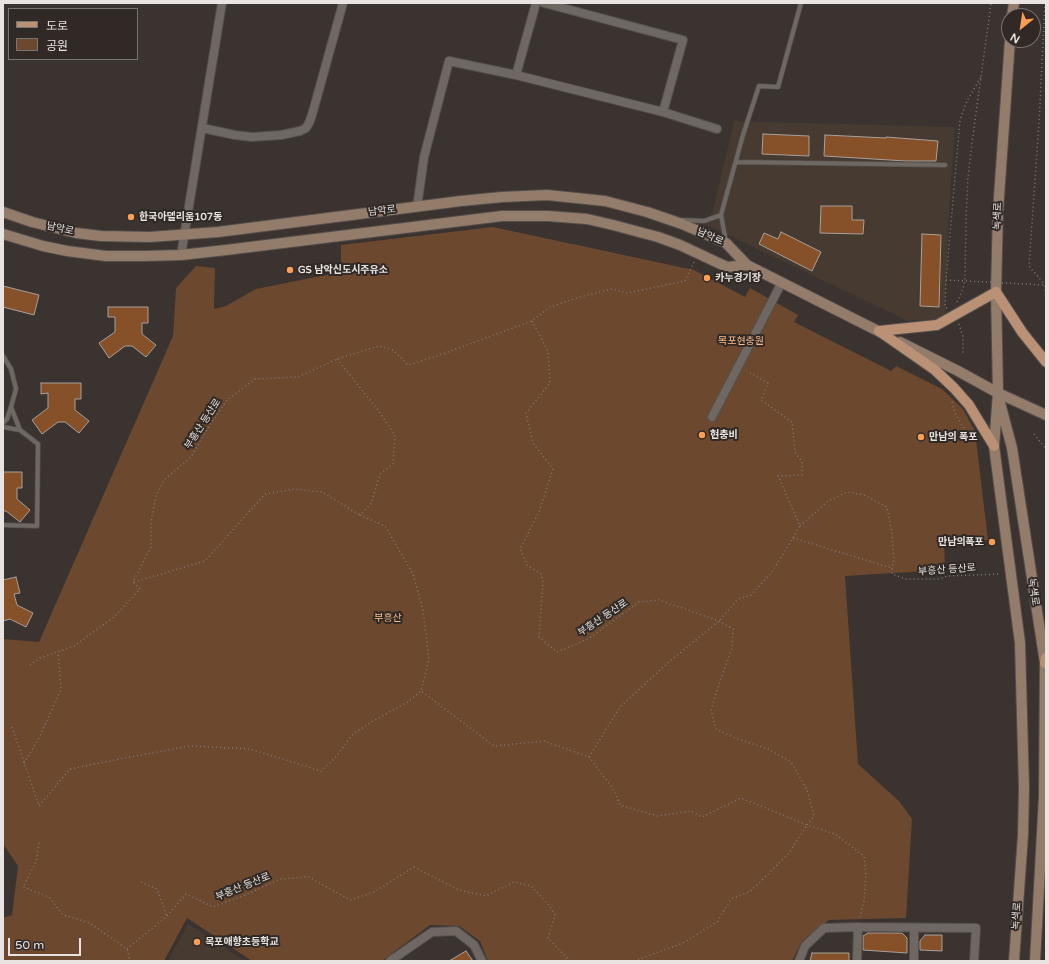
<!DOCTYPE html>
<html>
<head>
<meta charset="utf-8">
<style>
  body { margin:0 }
  #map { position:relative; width:1049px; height:964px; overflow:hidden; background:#3a332f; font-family:"Varela Round","Noto Sans KR",sans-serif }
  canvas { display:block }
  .frame { position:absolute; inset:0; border:4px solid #e9e4e1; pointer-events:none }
  .legend { position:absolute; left:8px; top:8px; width:130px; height:52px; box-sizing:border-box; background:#302925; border:1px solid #7a7470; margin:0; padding:5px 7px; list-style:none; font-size:12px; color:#e9e4e1 }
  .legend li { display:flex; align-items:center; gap:8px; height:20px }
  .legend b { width:20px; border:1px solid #7a7470 }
  .north { position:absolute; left:1001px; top:8px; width:40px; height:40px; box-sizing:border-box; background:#302925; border:1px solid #7a7470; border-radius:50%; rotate:210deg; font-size:11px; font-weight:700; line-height:16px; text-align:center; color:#e9e4e1 }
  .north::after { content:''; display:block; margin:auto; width:14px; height:18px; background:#fc9d54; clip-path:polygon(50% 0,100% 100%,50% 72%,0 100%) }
  .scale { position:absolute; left:8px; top:938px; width:73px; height:18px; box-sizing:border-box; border:2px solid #e9e4e1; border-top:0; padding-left:5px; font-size:12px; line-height:14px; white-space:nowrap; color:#e9e4e1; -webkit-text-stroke:3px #302925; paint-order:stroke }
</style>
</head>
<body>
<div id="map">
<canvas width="1049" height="964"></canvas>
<div class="frame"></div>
<ul class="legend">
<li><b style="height:5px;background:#ba9175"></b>도로</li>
<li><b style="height:11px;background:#6b482e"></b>공원</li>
</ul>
<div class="north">N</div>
<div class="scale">50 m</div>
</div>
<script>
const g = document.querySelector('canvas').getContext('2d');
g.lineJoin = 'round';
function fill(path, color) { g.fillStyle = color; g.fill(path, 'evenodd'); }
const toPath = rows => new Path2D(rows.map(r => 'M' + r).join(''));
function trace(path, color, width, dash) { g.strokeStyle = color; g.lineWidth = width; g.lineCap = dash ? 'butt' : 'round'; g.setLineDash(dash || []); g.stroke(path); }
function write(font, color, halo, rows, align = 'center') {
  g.font = font + ' "Varela Round","Noto Sans KR",sans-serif'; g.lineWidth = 4; g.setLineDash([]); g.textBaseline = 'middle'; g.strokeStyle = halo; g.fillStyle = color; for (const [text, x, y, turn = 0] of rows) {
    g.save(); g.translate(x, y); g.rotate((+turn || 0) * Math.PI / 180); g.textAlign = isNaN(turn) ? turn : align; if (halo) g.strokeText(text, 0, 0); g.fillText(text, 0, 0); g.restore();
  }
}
fill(toPath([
  [734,121,955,127,949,211,945,316,939,319,908,321,705,224,713,210],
  [188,924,246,961,168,961]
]), '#463a31');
fill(toPath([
  [493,227,694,270,745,297,750,288,798,315,794,322,891,371,896,366,942,389,963,409,975,431,988,540,944,541,945,570,845,576,858,764,899,801,912,819,906,918,829,920,802,941,792,961,488,961,480,941,459,926,430,925,382,961,252,961,187,918,164,961,3,961,3,918,12,915,18,866,3,844,3,639,39,642,173,336,176,288,196,266,215,268,214,309,226,306,256,289,341,272,341,245]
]), '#6b482e');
const building = toPath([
  [763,134,809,136,809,156,762,154,763,134],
  [825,135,886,138,886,137,938,141,936,161,906,161,824,156,825,135],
  [821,206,852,206,852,220,864,220,863,234,820,233,821,206],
  [781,232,821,252,812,271,759,244,764,233,778,239,781,232],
  [922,234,941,235,939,307,920,306,922,234],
  [3,286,39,295,34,315,3,307,3,286],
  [108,307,148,307,148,323,142,323,142,334,156,345,146,357,132,346,125,346,109,358,99,343,115,332,115,317,108,317,108,307],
  [41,383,81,383,81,399,75,399,75,410,89,421,79,433,65,422,58,422,42,434,32,420,48,408,48,393,41,394,41,383],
  [3,472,22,472,22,488,17,488,17,499,30,510,20,522,6,511,3,511,3,472],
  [16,577,20,593,14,594,17,605,33,613,26,627,10,619,3,621,3,580,16,577],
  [868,933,902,933,907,938,907,953,863,950,863,936,868,933],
  [925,935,942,935,942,951,920,950,920,941,925,935],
  [466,951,473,961,449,961,466,951],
  [812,953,849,953,849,961,810,961,812,953]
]);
fill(building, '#865128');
trace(building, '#a8a09a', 1);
const lane = toPath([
  [736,162,945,165],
  [721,215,743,135,759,86,778,87,801,3],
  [682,220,704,221,721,215,726,242],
  [3,356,11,369,16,389,11,407,20,430,38,444,37,526,3,525],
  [3,423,7,419,11,407],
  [3,427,20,430]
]);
const street = toPath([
  [544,3,683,40,663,112],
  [516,75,536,3],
  [202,128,235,135,252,137,281,135,300,131,306,128,309,123,312,115,343,3],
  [417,207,424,157,449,61,516,75,663,112,717,129],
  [181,255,222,3],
  [712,417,782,282],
  [390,961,432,932,456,931,474,945,482,961],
  [799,961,805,946,824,928,858,927,976,928,974,961],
  [857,961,858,927],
  [914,961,914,928]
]);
const secondary = toPath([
  [1012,16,1014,3],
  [1010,40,998,211,996,292,998,393,994,446,1020,643,1024,788,1023,835,1014,961],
  [3,212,32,222,76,233,101,236,150,237,218,232,461,201,502,197,547,195,605,201,647,212,682,224,726,243,747,265,886,335],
  [3,234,43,246,67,251,106,256,145,256,181,255,226,250,502,216,548,216,587,219,613,225,658,237,680,245,727,267,747,265],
  [900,342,958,371,998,393,1046,415],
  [999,399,1012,448,1045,663,1044,796,1035,961]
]);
const primary = toPath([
  [879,331,937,325,996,292,1022,332,1046,362],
  [879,331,935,370,954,388,969,405,994,446],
  [1045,663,1046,658]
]);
trace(lane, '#554f4c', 5.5);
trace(street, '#554f4c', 10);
trace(secondary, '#554f4c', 12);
trace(primary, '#554f4c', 12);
trace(toPath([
  [1045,3,1039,123,1029,266,1045,285],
  [957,302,963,289,965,278,966,220,968,177,972,143,991,3],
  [947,308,945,307,946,280,960,120,967,101,981,77],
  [532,321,548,351,550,383,526,413,533,443,553,469,539,512,520,549,527,565,541,574,543,581,539,637,557,652,588,639,639,602,659,600,719,621,733,629,732,648,720,681,711,710,716,729,735,738,768,749,791,762,807,790,814,816,807,825,835,834,864,856,866,874,864,900,860,917],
  [959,324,963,337,963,353],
  [337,359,378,410,395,435,393,464,380,474,371,504,360,515,385,526,413,574,423,610,429,659,421,691,494,746,544,741,589,757,620,707,669,662,719,621,738,599,751,595,772,572,800,526,778,476,802,475,802,462,795,452,792,422,761,400,768,383,747,371],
  [952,402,955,413,961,424,967,431,976,437],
  [1034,434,1046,449],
  [800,526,828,501,847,492,864,495,887,507,892,534,894,559,892,568],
  [793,538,892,568,892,574,906,579,940,579,947,576,1001,574],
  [134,582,205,561,265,494,295,489,322,492,360,515],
  [30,665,40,658,74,646,114,617,140,589,133,582,151,547,151,522,156,495,165,479,191,457,206,431,227,400,255,379,298,377,337,359,379,346,393,350,408,365,437,356,532,321,550,307,580,297,612,289,627,293,685,281,694,262],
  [12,727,39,806,70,769,119,759,190,746,250,749,321,771,335,758,353,734,373,721,408,702,421,691],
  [589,757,614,790,620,805,657,816,691,811,702,817,741,798,807,825,789,853,751,891,731,899,717,922,683,943,634,961],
  [24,763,39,738,61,689,58,652],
  [39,843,36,862,23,887,49,897,63,915,90,923,127,949,130,961],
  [141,882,157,889,167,916],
  [127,949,167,916,186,894,213,907,245,895,280,879,309,877,350,900,374,892,414,867,459,890,486,896,514,882,531,886,549,905,555,915,548,938,570,961]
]), '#807a77', 1.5, [1, 3]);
trace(lane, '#6e6762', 4);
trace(street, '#6e6762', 8);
trace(secondary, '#947c6b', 10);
trace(primary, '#ba9175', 10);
trace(toPath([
  [946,280,1045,285,1046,304]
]), '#807a77', 1.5, [1, 3]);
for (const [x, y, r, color] of [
  [131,217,4,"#fc9d54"],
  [290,270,4,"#fc9d54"],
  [707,278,4,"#fc9d54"],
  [702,435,4,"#fc9d54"],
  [921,437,4,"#fc9d54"],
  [992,542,4,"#fc9d54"],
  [197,942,4,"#fc9d54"]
]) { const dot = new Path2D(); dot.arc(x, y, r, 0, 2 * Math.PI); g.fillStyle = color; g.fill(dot); trace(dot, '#302925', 1.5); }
write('10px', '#e9e4e1', '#302925', [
  ["남악로",382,211,-7],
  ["녹색로",998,216,-88],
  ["남악로",60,229,13],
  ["남악로",710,237,24],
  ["부흥산 등산로",203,424,-57],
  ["부흥산 등산로",947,570,-4],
  ["녹색로",1033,592,81],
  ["부흥산 등산로",603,618,-34],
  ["부흥산 등산로",243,887,-22],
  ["녹색로",1017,916,-86]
]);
write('bold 10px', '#e9e4e1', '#302925', [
  ["한국아델리움107동",139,217],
  ["GS 남악신도시주유소",298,270],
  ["카누경기장",715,278],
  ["현충비",710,435],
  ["만남의 폭포",929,437],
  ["만남의폭포",984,542,"right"],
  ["목포애향초등학교",205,942]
], 'left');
write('10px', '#fdbc8e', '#302925', [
  ["목포현충원",741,341],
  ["부흥산",388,618]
]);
</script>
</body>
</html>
